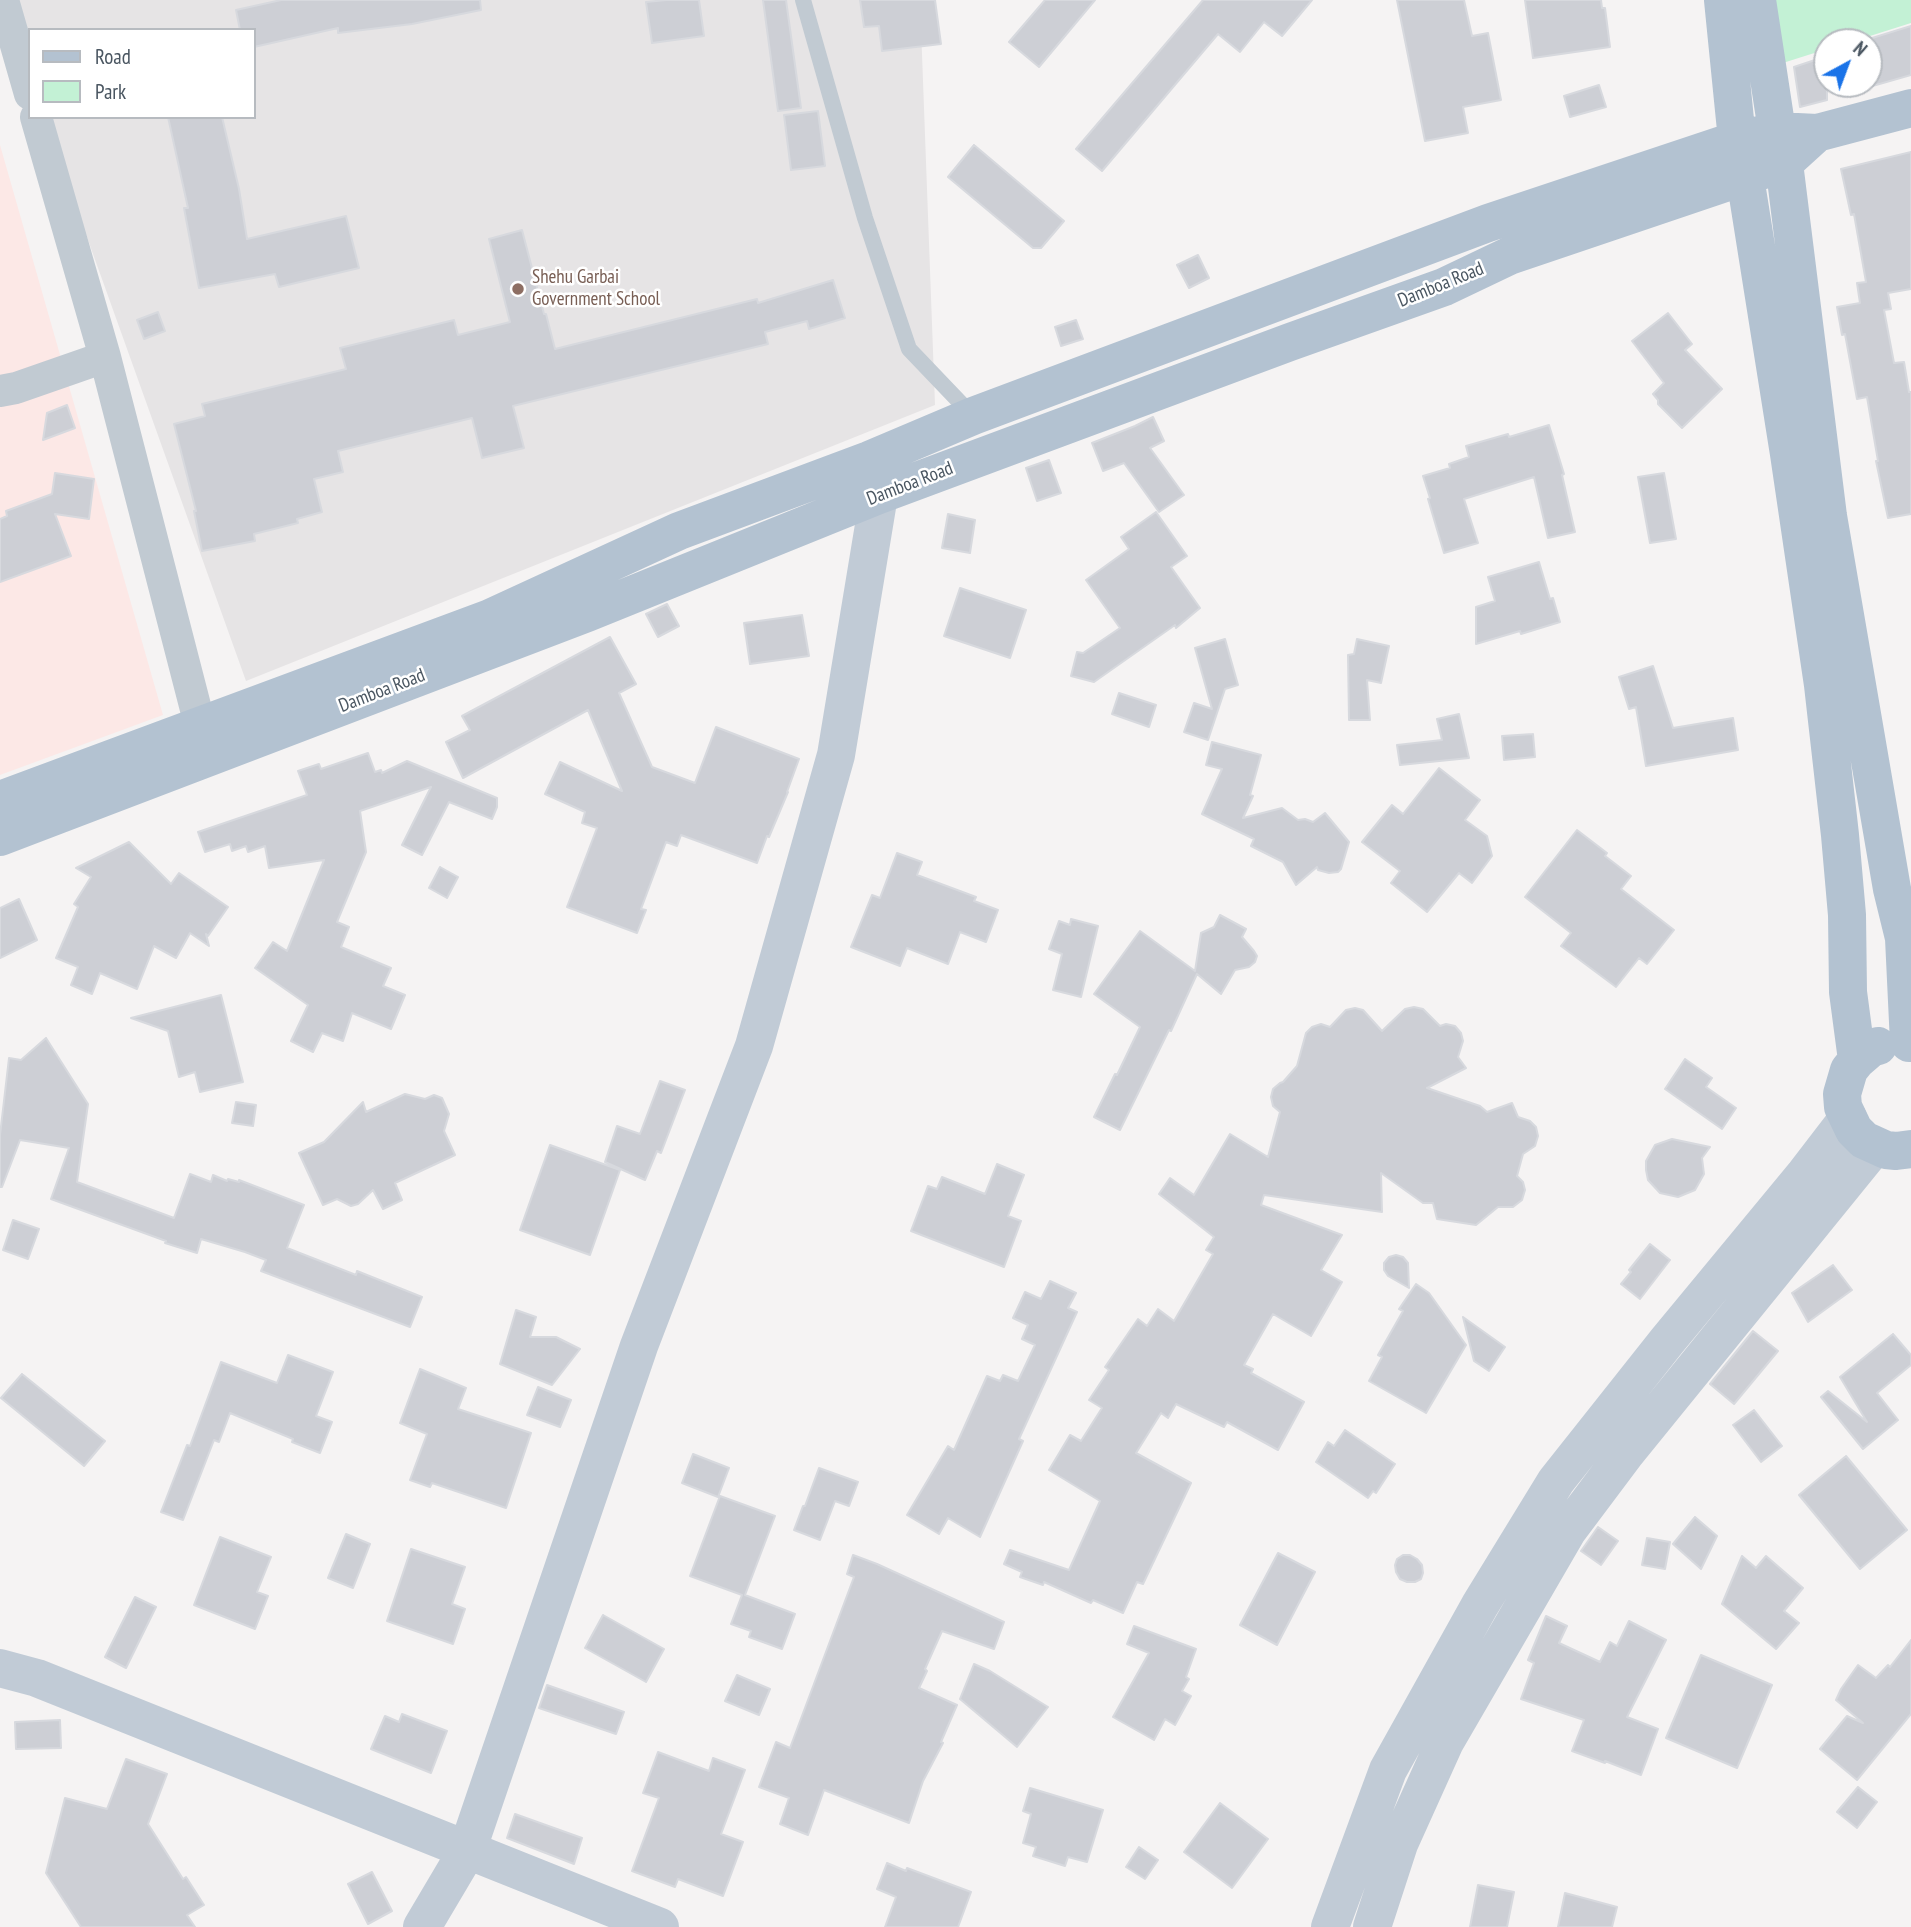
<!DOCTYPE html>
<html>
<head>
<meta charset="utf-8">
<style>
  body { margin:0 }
  #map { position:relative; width:1911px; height:1927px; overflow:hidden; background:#f5f3f3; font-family:"PT Sans Narrow",sans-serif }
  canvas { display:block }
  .legend { position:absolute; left:28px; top:28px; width:228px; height:91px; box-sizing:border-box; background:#fff; border:2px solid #b7bbc0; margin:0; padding:9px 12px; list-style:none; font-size:21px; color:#4a5661 }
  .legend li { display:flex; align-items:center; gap:14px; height:35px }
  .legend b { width:35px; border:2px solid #b7bbc0 }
  .north { position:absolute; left:1813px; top:28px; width:70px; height:70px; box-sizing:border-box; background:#fff; border:2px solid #b7bbc0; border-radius:50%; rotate:41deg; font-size:19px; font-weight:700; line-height:28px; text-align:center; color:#4a5661 }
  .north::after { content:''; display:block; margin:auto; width:24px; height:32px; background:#1a73e8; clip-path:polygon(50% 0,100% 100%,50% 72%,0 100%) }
</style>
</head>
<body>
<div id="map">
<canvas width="1911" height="1927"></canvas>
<ul class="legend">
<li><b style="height:9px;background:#b3c2d1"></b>Road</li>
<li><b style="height:19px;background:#c3f1d5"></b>Park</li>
</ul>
<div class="north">N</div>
</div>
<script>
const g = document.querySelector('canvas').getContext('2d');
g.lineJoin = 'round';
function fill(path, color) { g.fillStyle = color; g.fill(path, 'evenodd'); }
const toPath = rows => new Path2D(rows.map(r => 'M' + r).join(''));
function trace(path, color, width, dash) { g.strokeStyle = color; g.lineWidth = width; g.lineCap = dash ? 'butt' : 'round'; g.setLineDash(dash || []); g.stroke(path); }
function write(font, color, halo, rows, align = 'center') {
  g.font = font + ' "PT Sans Narrow",sans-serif'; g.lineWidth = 5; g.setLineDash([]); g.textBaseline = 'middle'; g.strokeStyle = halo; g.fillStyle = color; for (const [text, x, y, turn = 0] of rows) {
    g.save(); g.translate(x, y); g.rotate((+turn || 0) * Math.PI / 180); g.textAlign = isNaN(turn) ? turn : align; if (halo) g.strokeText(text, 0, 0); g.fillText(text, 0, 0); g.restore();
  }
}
fill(toPath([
  [17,0,920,0,935,405,246,681,64,173,49,117,254,117,254,30,30,30,30,48]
]), '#e6e4e5');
fill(toPath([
  [0,145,163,715,0,775]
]), '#fce8e6');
fill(toPath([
  [1759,0,1911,0,1911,23,1851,42,1827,42,1827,49,1767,68]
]), '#c3f1d5');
const building = toPath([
  [281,0,480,0,481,10,412,24,338,33,338,28,254,47,254,30,240,30,236,10,281,0],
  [666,0,699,0,704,36,652,43,646,2,666,0],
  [763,0,786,0,801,108,778,111,763,0],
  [860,0,935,0,941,44,882,51,879,26,864,27,860,0],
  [1045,0,1095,0,1039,67,1009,42,1045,0],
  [1203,0,1312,0,1282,36,1264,22,1240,52,1218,34,1102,171,1076,149,1203,0],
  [1397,0,1464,0,1472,36,1488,33,1501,100,1463,107,1468,133,1425,141,1397,0],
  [1525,0,1601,0,1602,8,1605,8,1610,47,1533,58,1525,0],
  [1911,26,1911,75,1869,87,1869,39,1911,26],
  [1827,56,1827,100,1800,107,1794,67,1827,56],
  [1599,85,1606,107,1570,117,1564,96,1599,85],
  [818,111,825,166,791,170,784,115,818,111],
  [168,117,222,117,239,189,247,239,346,216,359,268,279,287,275,274,199,288,184,208,188,208,168,117],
  [974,145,1064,221,1041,248,1033,248,948,177,974,145],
  [1911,152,1911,289,1888,293,1891,309,1884,310,1894,363,1904,362,1909,392,1911,392,1911,514,1888,518,1876,461,1878,461,1867,397,1857,399,1845,334,1842,335,1837,307,1860,303,1857,283,1866,282,1854,214,1851,215,1841,169,1911,152],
  [522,230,544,314,546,314,555,349,757,299,758,303,833,280,845,318,809,329,807,321,765,332,768,344,513,406,524,448,482,458,472,418,338,451,343,472,314,479,322,512,297,519,298,523,254,534,255,541,202,551,194,511,196,511,174,424,205,416,202,404,346,369,340,348,454,320,458,335,510,322,489,239,522,230],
  [1198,255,1209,278,1189,288,1177,265,1198,255],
  [158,312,165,331,144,339,137,320,158,312],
  [1668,313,1692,344,1685,350,1722,389,1682,428,1658,404,1658,400,1653,394,1664,383,1632,341,1668,313],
  [1076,320,1083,339,1061,346,1055,327,1076,320],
  [67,405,75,428,43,440,47,413,67,405],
  [1153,417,1164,441,1150,448,1184,495,1159,512,1124,463,1103,471,1092,443,1135,426,1153,417],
  [1549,425,1564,474,1562,475,1575,532,1548,538,1534,477,1464,499,1478,543,1444,553,1428,499,1430,498,1423,476,1450,468,1449,464,1469,457,1466,446,1508,434,1509,437,1549,425],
  [1049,460,1061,493,1037,501,1026,468,1049,460],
  [55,473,94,479,89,519,55,514,71,556,0,582,0,519,7,516,6,511,52,494,55,473],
  [1664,473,1676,539,1650,543,1638,477,1664,473],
  [1156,512,1187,556,1171,567,1200,608,1176,628,1175,625,1094,682,1071,676,1077,652,1083,653,1120,628,1086,580,1129,549,1121,537,1156,512],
  [948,514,975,520,970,553,942,548,948,514],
  [1539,562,1550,599,1553,598,1560,622,1521,634,1520,631,1476,644,1476,607,1495,601,1488,577,1539,562],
  [960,588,1026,610,1010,658,944,636,960,588],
  [667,604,679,626,658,637,646,614,667,604],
  [802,615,809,656,750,664,744,623,802,615],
  [610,637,636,684,619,693,652,767,695,783,716,727,799,759,787,792,788,792,769,837,767,836,757,863,681,835,677,846,666,842,641,909,646,910,637,933,567,907,597,828,582,823,585,812,545,794,560,762,622,791,588,710,463,778,446,742,470,730,462,716,610,637],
  [1225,639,1238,685,1225,689,1208,740,1184,732,1194,703,1212,709,1195,648,1225,639],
  [1357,639,1389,646,1381,683,1367,680,1370,720,1349,720,1348,655,1354,654,1357,639],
  [1653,666,1673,728,1733,718,1738,750,1646,766,1636,707,1629,709,1619,677,1653,666],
  [1119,693,1156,705,1149,727,1112,714,1119,693],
  [1459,714,1469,758,1400,765,1397,745,1442,740,1437,719,1459,714],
  [1533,734,1535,757,1504,760,1502,736,1533,734],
  [1212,742,1261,755,1250,795,1253,796,1243,818,1282,808,1298,820,1305,819,1313,822,1325,813,1349,842,1341,869,1338,872,1329,873,1318,870,1317,867,1296,885,1283,862,1251,846,1254,839,1202,814,1222,769,1206,765,1212,742],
  [368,753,375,772,381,770,382,773,407,761,497,798,497,807,492,819,449,802,422,855,402,845,431,787,360,811,366,852,337,922,349,927,341,947,391,968,383,986,405,995,391,1029,352,1013,343,1041,322,1033,313,1052,291,1041,308,1005,255,968,273,942,287,951,324,860,269,868,265,846,248,852,246,846,232,851,230,844,205,852,198,832,307,795,298,771,319,764,321,769,368,753],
  [1439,768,1480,800,1465,820,1487,836,1492,856,1472,883,1459,873,1427,912,1391,883,1400,871,1362,842,1392,805,1403,814,1439,768],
  [1577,830,1607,853,1605,856,1631,876,1621,889,1674,930,1647,964,1639,958,1616,987,1561,946,1571,933,1525,897,1577,830],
  [129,842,171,884,179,873,228,907,208,936,206,934,209,946,190,933,176,958,154,946,137,989,100,973,92,994,71,985,78,967,56,958,78,907,74,904,91,877,76,868,129,842],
  [897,853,922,862,917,875,976,897,974,901,998,910,986,942,960,932,948,964,907,948,900,966,851,947,872,895,880,898,897,853],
  [440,867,458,877,447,898,429,888,440,867],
  [19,899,37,940,0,958,0,908,19,899],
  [1220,915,1246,929,1242,937,1254,951,1257,956,1255,962,1249,967,1235,970,1221,994,1197,974,1171,1031,1169,1030,1120,1130,1094,1117,1115,1074,1117,1075,1140,1027,1094,994,1140,931,1195,971,1201,933,1214,927,1220,915],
  [1071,919,1098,926,1081,997,1053,990,1062,954,1049,949,1059,921,1070,925,1071,919],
  [221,995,243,1082,200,1092,195,1072,179,1077,168,1031,131,1018,221,995],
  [1414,1007,1423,1009,1440,1026,1446,1024,1455,1026,1461,1033,1463,1041,1458,1057,1466,1068,1427,1088,1480,1106,1487,1112,1512,1103,1518,1117,1530,1121,1536,1127,1538,1136,1535,1146,1523,1154,1517,1176,1523,1182,1525,1190,1522,1200,1513,1207,1498,1207,1476,1225,1437,1219,1433,1203,1423,1203,1381,1173,1382,1212,1264,1195,1261,1205,1342,1235,1321,1270,1342,1282,1311,1336,1273,1314,1244,1365,1253,1369,1251,1373,1304,1402,1278,1450,1227,1422,1224,1427,1176,1404,1168,1418,1161,1413,1136,1453,1191,1483,1143,1584,1137,1582,1123,1613,1093,1600,1091,1603,1044,1582,1043,1585,1020,1577,1022,1572,1004,1564,1010,1550,1069,1570,1100,1501,1049,1470,1070,1435,1081,1441,1102,1408,1089,1400,1109,1370,1105,1367,1138,1319,1147,1326,1158,1309,1174,1321,1213,1254,1206,1250,1214,1237,1159,1194,1170,1178,1194,1195,1230,1134,1268,1157,1280,1112,1273,1106,1271,1097,1273,1089,1280,1083,1283,1082,1297,1066,1306,1033,1312,1027,1321,1024,1330,1027,1346,1010,1355,1008,1363,1010,1382,1031,1405,1009,1414,1007],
  [46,1038,88,1104,77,1182,174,1218,190,1174,211,1182,213,1175,227,1181,228,1179,239,1182,239,1180,304,1205,287,1248,356,1275,357,1271,422,1297,410,1327,261,1271,266,1260,245,1252,201,1239,197,1253,165,1243,166,1241,51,1199,69,1148,20,1140,2,1187,0,1187,0,1135,9,1058,21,1060,46,1038],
  [1685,1059,1712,1078,1706,1087,1736,1108,1722,1129,1665,1089,1685,1059],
  [660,1081,685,1090,661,1153,657,1151,645,1180,605,1162,617,1126,640,1134,660,1081],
  [405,1094,425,1099,434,1095,442,1098,449,1114,444,1131,455,1155,395,1183,402,1200,383,1209,373,1190,358,1204,351,1206,337,1199,323,1205,299,1153,324,1142,363,1102,366,1112,405,1094],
  [236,1102,256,1105,253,1126,232,1123,236,1102],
  [1672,1139,1710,1147,1702,1158,1704,1174,1695,1190,1678,1197,1660,1193,1648,1180,1646,1170,1646,1161,1655,1145,1672,1139],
  [550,1145,620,1170,590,1255,520,1230,550,1145],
  [997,1164,1024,1175,1008,1216,1021,1221,1004,1267,911,1231,928,1186,937,1189,942,1177,985,1194,997,1164],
  [13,1220,39,1229,28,1259,3,1250,13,1220],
  [1650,1244,1670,1260,1640,1299,1621,1284,1631,1272,1629,1270,1650,1244],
  [1396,1255,1403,1257,1408,1263,1409,1288,1388,1276,1384,1270,1384,1263,1389,1257,1396,1255],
  [1833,1265,1852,1290,1808,1322,1792,1293,1833,1265],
  [1050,1281,1076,1293,1068,1308,1077,1312,1019,1439,1023,1441,980,1537,948,1518,939,1534,907,1515,948,1446,954,1450,987,1376,1000,1381,1003,1375,1018,1381,1035,1345,1022,1339,1028,1325,1013,1318,1025,1292,1041,1299,1050,1281],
  [1416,1284,1429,1293,1466,1345,1426,1413,1369,1381,1382,1357,1378,1355,1403,1311,1399,1309,1416,1284],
  [516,1310,536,1317,530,1337,556,1337,580,1349,552,1385,500,1364,516,1310],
  [1463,1317,1505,1347,1489,1371,1474,1361,1463,1317],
  [1753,1331,1778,1351,1734,1404,1710,1384,1753,1331],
  [1893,1334,1911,1355,1911,1365,1877,1393,1898,1420,1863,1449,1821,1397,1828,1391,1867,1422,1840,1377,1893,1334],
  [288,1355,333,1372,316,1416,332,1422,320,1453,292,1442,293,1439,230,1413,219,1442,214,1440,183,1520,161,1512,187,1445,190,1446,221,1362,277,1383,288,1355],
  [420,1369,466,1388,458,1409,531,1433,506,1508,432,1483,430,1487,410,1480,427,1434,400,1423,420,1369],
  [22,1374,105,1441,84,1466,1,1398,22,1374],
  [538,1387,571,1400,560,1427,527,1415,538,1387],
  [1754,1410,1782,1446,1761,1462,1733,1425,1754,1410],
  [1345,1430,1395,1464,1376,1493,1373,1491,1368,1498,1316,1462,1328,1442,1334,1446,1345,1430],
  [693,1454,729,1468,718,1497,682,1483,693,1454],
  [1846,1456,1907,1530,1860,1569,1799,1495,1846,1456],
  [819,1468,858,1482,849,1506,835,1501,820,1540,794,1530,803,1506,805,1506,819,1468],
  [720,1496,775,1516,745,1595,795,1614,782,1649,749,1637,751,1631,731,1624,742,1595,690,1576,720,1496],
  [1695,1517,1717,1536,1701,1569,1673,1544,1695,1517],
  [1598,1527,1618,1541,1601,1565,1581,1551,1598,1527],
  [346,1534,370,1544,353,1588,328,1578,346,1534],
  [220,1537,271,1557,257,1592,268,1596,255,1629,194,1605,220,1537],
  [1647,1538,1670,1542,1665,1569,1642,1565,1647,1538],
  [411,1549,465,1567,452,1604,465,1609,453,1644,387,1621,411,1549],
  [1278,1553,1315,1572,1277,1645,1240,1625,1278,1553],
  [853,1555,877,1564,1004,1622,994,1649,942,1631,925,1669,927,1671,919,1688,957,1705,941,1742,943,1743,923,1781,909,1823,824,1790,808,1835,780,1824,789,1798,759,1787,776,1742,790,1748,854,1577,847,1574,853,1555],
  [1403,1555,1410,1555,1417,1559,1422,1565,1423,1573,1421,1579,1415,1582,1407,1582,1400,1579,1396,1572,1395,1565,1397,1559,1403,1555],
  [1742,1556,1756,1568,1766,1556,1803,1588,1784,1611,1799,1623,1776,1649,1722,1604,1742,1556],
  [135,1597,156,1607,126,1668,105,1657,135,1597],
  [603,1615,664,1649,646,1682,585,1648,603,1615],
  [1546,1616,1567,1626,1559,1643,1600,1662,1610,1642,1617,1646,1629,1621,1666,1640,1627,1717,1658,1729,1641,1775,1605,1761,1605,1763,1572,1751,1584,1720,1521,1699,1534,1663,1528,1660,1546,1616],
  [1134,1626,1196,1649,1186,1677,1189,1679,1182,1691,1191,1696,1175,1725,1165,1719,1154,1740,1113,1717,1149,1653,1127,1644,1134,1626],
  [1911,1640,1911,1714,1857,1780,1820,1749,1847,1716,1863,1723,1836,1700,1841,1689,1858,1665,1876,1678,1888,1665,1890,1667,1911,1640],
  [1701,1655,1772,1685,1737,1768,1666,1738,1701,1655],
  [974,1664,990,1671,1048,1707,1017,1747,960,1699,974,1664],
  [737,1675,770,1689,759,1715,725,1701,737,1675],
  [547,1685,624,1712,616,1734,539,1708,547,1685],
  [402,1714,447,1731,431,1773,371,1749,385,1716,399,1722,402,1714],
  [60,1720,61,1748,16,1749,15,1722,60,1720],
  [658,1752,709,1771,713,1758,745,1770,721,1834,743,1842,723,1896,678,1879,675,1887,632,1871,659,1798,643,1793,658,1752],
  [126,1759,167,1774,148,1824,183,1879,186,1877,204,1905,187,1915,195,1927,81,1927,46,1873,65,1798,107,1809,126,1759],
  [1858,1787,1877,1802,1857,1828,1837,1812,1858,1787],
  [1030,1788,1103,1810,1087,1862,1068,1857,1065,1866,1033,1856,1036,1847,1023,1843,1031,1814,1023,1811,1030,1788],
  [1220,1803,1268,1839,1232,1888,1184,1852,1220,1803],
  [515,1814,582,1838,574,1864,507,1838,515,1814],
  [1139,1847,1158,1860,1145,1879,1126,1867,1139,1847],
  [887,1863,906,1871,907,1868,971,1892,958,1927,885,1927,896,1897,877,1889,887,1863],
  [372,1872,392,1911,368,1924,348,1884,372,1872],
  [1478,1885,1514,1892,1507,1927,1470,1927,1478,1885],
  [1565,1893,1617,1907,1612,1927,1558,1927,1565,1893]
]);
fill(building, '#cdcfd5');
trace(building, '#d7d9de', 2);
trace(toPath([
  [803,0,865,218,909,349,973,416]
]), '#c1cad2', 16);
trace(toPath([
  [3,0,30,94],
  [36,117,105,357,200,725,210,747],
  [0,391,16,388,105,357]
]), '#c1cad2', 32);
trace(toPath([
  [0,1668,37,1678,660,1927],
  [422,1927,467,1851,639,1346,754,1046,836,755,879,495,871,468],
  [1330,1927,1388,1770,1480,1605,1556,1481,1667,1341,1805,1174,1848,1118],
  [1372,1927,1399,1844,1445,1742,1568,1530,1625,1454,1875,1146]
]), '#c1cbd6', 38);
trace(toPath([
  [1723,0,1737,140,1745,177,1789,454,1823,685,1840,835,1847,915,1848,992,1857,1060],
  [1757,0,1777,131,1784,163,1828,516,1892,889,1904,938,1909,1043],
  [0,800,490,618,679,531,869,460,973,416,1488,223,1737,140,1777,131,1817,133,1911,108],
  [0,837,587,613,879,495,1290,342,1444,287,1509,256,1784,163,1817,133],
  [1878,1046,1871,1048,1857,1060,1849,1070,1842,1094,1843,1107,1854,1130,1864,1140,1886,1150,1896,1151,1911,1149]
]), '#b3c2d1', 38);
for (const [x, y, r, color] of [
  [518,289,7,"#8d6e63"]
]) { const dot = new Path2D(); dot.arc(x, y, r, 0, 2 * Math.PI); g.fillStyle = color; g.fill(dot); trace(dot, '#fff', 2.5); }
write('19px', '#785e54', '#fff', [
  ["Shehu Garbai",532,278],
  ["Government School",532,300]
], 'left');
write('19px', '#4a5661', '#fff', [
  ["Damboa Road",1441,285,-22],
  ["Damboa Road",910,484,-21],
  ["Damboa Road",382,691,-21]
]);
</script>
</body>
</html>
